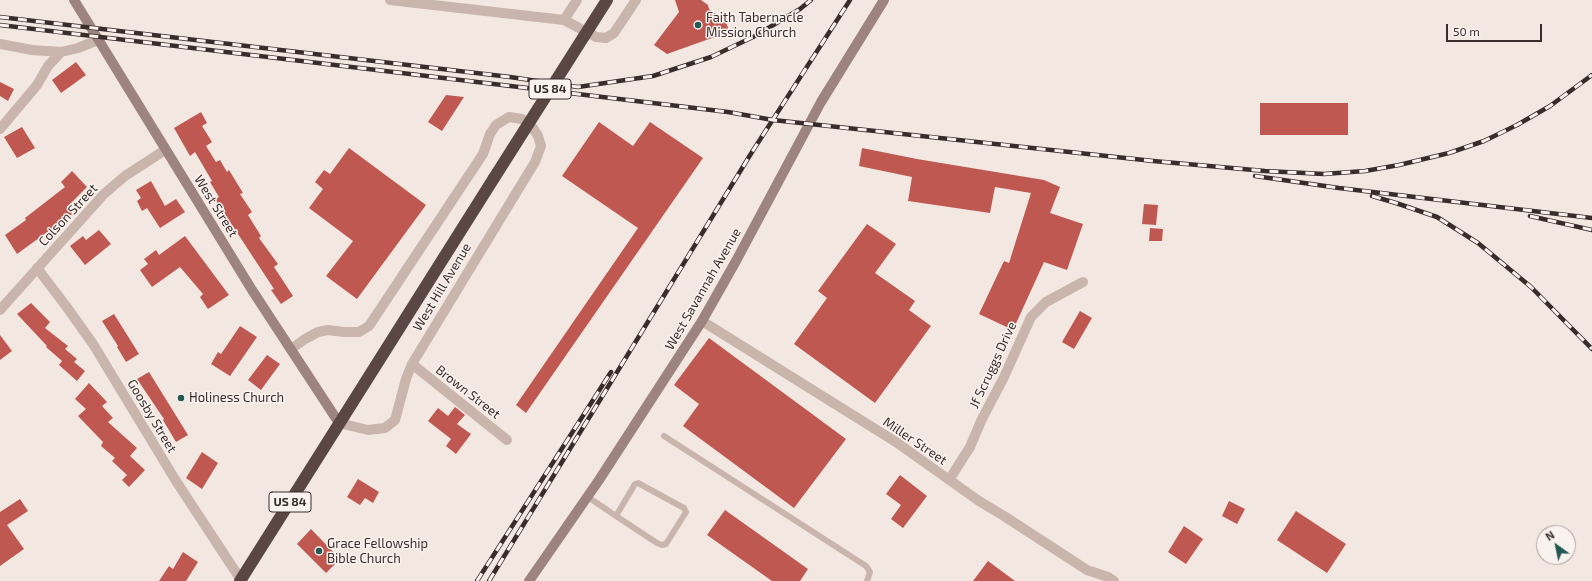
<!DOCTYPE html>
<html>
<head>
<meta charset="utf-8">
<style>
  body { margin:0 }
  #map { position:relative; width:1592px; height:581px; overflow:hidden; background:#f2e7e1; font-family:"Exo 2",sans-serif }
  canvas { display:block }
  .north { position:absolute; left:1536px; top:525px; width:40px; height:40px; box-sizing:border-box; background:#faf2ee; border:1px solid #ada3a0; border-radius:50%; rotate:327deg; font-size:11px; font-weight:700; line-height:16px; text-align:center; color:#392d2c }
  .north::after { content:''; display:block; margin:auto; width:14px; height:18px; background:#235953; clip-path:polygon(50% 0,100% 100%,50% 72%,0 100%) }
  .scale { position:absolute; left:1446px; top:24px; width:96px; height:18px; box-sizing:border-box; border:2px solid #392d2c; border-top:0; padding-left:5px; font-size:12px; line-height:14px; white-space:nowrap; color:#392d2c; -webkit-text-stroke:3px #faf2ee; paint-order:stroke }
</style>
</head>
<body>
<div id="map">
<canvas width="1592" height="581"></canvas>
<div class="north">N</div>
<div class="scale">50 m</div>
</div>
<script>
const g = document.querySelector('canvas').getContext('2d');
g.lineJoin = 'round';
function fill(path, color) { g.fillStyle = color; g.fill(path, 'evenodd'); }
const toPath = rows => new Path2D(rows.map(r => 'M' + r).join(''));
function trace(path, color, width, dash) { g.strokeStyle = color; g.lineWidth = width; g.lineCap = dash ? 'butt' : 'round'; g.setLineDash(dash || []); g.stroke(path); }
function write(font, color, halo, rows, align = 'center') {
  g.font = font + ' "Exo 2",sans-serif'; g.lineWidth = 3; g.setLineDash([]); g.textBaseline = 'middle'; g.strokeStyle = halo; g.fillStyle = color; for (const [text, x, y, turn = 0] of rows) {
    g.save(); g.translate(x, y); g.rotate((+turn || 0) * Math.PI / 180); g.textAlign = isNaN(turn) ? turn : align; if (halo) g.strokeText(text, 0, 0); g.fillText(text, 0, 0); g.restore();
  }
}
fill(toPath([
  [675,0,701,0,708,5,709,9,726,22,728,28,723,34,667,54,654,45,679,12],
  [76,62,86,75,61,93,52,80],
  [0,82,14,89,8,101,0,96],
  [446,95,464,97,442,131,428,122],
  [1260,103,1348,103,1348,135,1260,135],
  [201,112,207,123,202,126,212,142,206,146,216,162,220,160,227,172,229,170,243,193,240,194,252,212,248,215,261,236,259,238,278,264,274,267,293,296,281,304,271,290,274,289,215,199,219,197,210,182,212,181,195,152,190,156,174,128],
  [599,122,633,146,650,122,703,158,526,413,516,405,638,228,562,176],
  [22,127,35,148,17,158,4,137],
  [349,148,426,205,357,299,326,276,353,241,309,208,323,189,315,182,324,170,330,174],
  [862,148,917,159,1044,180,1060,187,1050,213,1083,224,1067,270,1044,262,1013,330,979,314,1004,261,1009,263,1031,193,995,187,990,213,908,201,912,177,859,166],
  [72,171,87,187,67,207,72,214,17,254,5,235,26,220,25,218,65,187,61,182],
  [151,181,165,206,176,199,185,212,160,228,147,208,142,211,137,201,141,198,136,190],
  [1144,204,1158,205,1156,225,1142,224],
  [867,224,896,244,875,273,915,301,909,310,931,326,875,403,794,344,827,298,818,291],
  [1150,228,1163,229,1162,241,1149,241],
  [99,230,111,244,85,265,70,246,83,236,86,240],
  [185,236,229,295,208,309,200,297,203,294,180,267,152,287,140,270,148,264,144,259,156,250,159,255],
  [31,303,50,322,45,328,68,346,65,349,77,359,74,362,85,371,77,381,59,365,62,361,46,347,47,346,17,314],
  [1080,311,1092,318,1074,349,1062,342],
  [114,314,139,354,126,362,117,347,118,346,102,321],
  [240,326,257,337,230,376,211,364,218,352,221,354],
  [0,335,12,351,0,360],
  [709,338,846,439,794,508,683,426,699,404,674,385],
  [267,355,280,364,261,390,248,380],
  [149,372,188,435,176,442,163,420,164,419,137,379],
  [89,383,107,402,102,406,113,418,108,422,137,448,130,456,145,470,129,487,122,480,127,475,112,461,115,458,101,446,103,442,78,416,86,409,75,399],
  [455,407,465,415,457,424,471,434,456,454,446,446,451,439,428,421,438,408,448,416],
  [202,452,218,463,202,489,186,478],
  [900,475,927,496,903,528,891,519,901,505,886,494],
  [358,479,379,492,373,503,365,498,360,505,347,497],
  [20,499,28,511,7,525,24,549,0,566,0,512],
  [1229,501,1245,509,1237,524,1222,516],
  [725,510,808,569,800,581,772,581,707,535],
  [1296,511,1346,544,1327,573,1277,540],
  [1184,526,1203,539,1186,564,1168,552],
  [311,529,340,559,326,573,297,544],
  [183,552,198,562,186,581,159,581,169,566,173,569],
  [988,561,1015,581,973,581]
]), '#c05852');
trace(toPath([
  [664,436,866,566,870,572,867,581],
  [588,497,616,516,657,543,662,545,666,544,686,512,684,508,638,483,635,484,616,516]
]), '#cab5ad', 6);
trace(toPath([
  [390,0,564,20,596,37,606,38,614,33,636,0],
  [564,20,577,0],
  [0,44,32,50,61,52,78,48,98,40],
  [0,129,37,85,48,66,61,52],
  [37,268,66,306,93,344,176,481,241,580],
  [0,310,104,194,125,176,165,150],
  [702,321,896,442,979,501,1004,516,1087,570,1108,577,1114,581],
  [291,349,305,339,318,332,328,330,344,332,359,332,369,326,483,154,490,134,496,125,509,117,522,119,533,128,538,136,541,146,535,162,412,364,406,379,395,420,385,428,368,430,339,423],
  [412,364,507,440],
  [949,480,970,447,981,421,1004,377,1031,317,1046,302,1083,282]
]), '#cab5ad', 10);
trace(toPath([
  [74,0,252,290,339,423],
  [529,581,599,480,702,321,736,261,821,102,884,0]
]), '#9e847f', 10);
trace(toPath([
  [240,581,494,178]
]), '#5a4643', 12);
const rail = toPath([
  [0,17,510,77,578,87,653,76,711,57,755,36,800,9,811,0],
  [0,25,728,112,773,120,1153,161,1265,171,1324,174,1365,171,1399,165,1449,153,1484,141,1517,125,1550,106,1592,75],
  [1255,176,1339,188,1592,218],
  [1372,196,1396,203,1437,217,1478,243,1531,287,1592,349],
  [1530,216,1592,230],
  [477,581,611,372],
  [489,581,752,152,850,0]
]);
trace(rail, '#392d2c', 4.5);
trace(rail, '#faf2ee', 3, [9]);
trace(toPath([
  [494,178,607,0]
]), '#5a4643', 12);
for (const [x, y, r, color] of [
  [698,25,4,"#235953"],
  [181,398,4,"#235953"],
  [319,551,4,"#235953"]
]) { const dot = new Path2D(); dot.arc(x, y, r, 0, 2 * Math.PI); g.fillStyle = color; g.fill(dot); trace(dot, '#faf2ee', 1.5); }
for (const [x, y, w] of [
  [550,89,42],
  [290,502,42]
]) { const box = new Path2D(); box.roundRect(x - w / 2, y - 10, w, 20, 3); g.fillStyle = '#faf2ee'; g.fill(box); trace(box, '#392d2c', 1); }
write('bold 12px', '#392d2c', null, [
  ["US 84",550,89],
  ["US 84",290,502]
]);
write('13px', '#392d2c', '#faf2ee', [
  ["Faith Tabernacle",706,18],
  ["Mission Church",706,33],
  ["Holiness Church",189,398],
  ["Grace Fellowship",327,544],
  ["Bible Church",327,559]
], 'left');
write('13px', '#392d2c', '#faf2ee', [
  ["West Street",216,206,58],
  ["Colson Street",68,215,-47],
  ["West Hill Avenue",442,287,-59],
  ["West Savannah Avenue",703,289,-60],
  ["Jf Scruggs Drive",993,365,-65],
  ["Brown Street",468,392,38],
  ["Goosby Street",152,416,59],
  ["Miller Street",915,441,34]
]);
</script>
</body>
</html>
